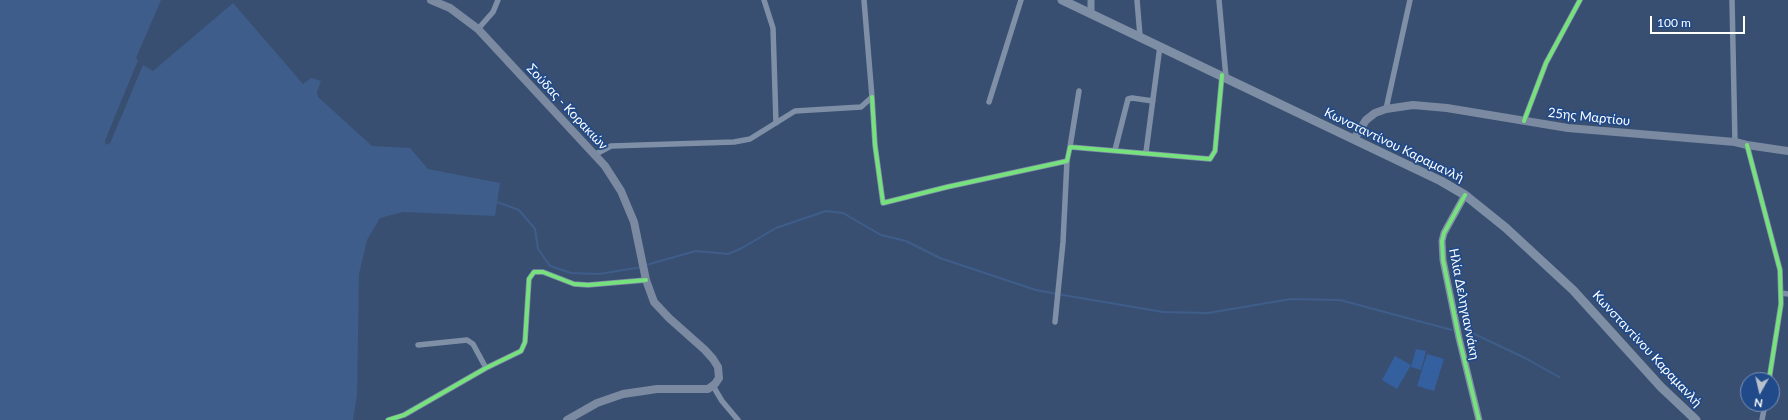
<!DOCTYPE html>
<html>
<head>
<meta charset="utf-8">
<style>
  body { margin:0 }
  #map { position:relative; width:1788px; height:420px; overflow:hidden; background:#384f71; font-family:Lato,sans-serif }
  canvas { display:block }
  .north { position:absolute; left:1740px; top:372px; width:40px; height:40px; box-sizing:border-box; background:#204a89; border:1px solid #7992b8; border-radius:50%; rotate:188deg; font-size:11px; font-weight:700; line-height:16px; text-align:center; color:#fff }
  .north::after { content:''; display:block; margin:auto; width:14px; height:18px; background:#b9c1cd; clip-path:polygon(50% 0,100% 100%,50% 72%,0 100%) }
  .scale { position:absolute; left:1650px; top:16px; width:95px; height:18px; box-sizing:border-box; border:2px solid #fff; border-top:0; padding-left:5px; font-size:12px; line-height:14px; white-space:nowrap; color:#fff; -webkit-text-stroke:3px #204a89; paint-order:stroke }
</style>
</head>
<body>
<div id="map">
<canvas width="1788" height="420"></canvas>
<div class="north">N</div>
<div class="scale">100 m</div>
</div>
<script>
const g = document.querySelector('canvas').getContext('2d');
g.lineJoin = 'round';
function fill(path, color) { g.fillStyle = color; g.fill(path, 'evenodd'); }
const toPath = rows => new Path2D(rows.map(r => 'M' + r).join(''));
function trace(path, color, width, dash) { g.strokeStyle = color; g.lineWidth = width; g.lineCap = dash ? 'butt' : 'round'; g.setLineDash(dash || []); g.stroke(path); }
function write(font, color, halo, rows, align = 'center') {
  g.font = font + ' Lato,sans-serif'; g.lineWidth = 3.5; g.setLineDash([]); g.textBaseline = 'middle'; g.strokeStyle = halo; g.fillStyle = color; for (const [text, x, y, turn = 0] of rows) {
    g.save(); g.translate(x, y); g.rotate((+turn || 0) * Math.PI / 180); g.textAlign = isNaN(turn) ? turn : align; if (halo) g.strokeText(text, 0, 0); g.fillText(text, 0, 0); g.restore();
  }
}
fill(toPath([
  [1416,349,1426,351,1421,370,1411,367],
  [1427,354,1444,359,1434,391,1417,386],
  [1395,356,1411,365,1397,389,1382,380]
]), '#35609f');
fill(toPath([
  [0,0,161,0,136,58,138,60,105,141,106,144,110,143,143,65,153,71,233,3,303,84,311,78,321,81,317,92,318,97,372,146,410,148,428,169,500,183,495,216,403,212,380,218,367,240,359,274,357,395,353,420,0,420]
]), '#3f5d8a');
fill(toPath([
  [126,90,127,91,108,142,130,92,131,93,110,143,106,145,105,141]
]), '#384f71');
trace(toPath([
  [497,202,519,210,535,229,538,249,550,266,571,273,599,274,642,267],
  [646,265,696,251,728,254,742,248,776,228,826,211,843,213,881,235,906,241,940,258,1036,290,1063,295,1163,312,1208,313,1291,299,1340,300,1452,330],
  [1466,330,1525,358,1559,377]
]), '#3f5d8a', 2);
trace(toPath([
  [764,0,773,28,776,123],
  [1137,0,1140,36],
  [1219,0,1226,77],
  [1732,0,1735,142],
  [478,29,493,12,498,0],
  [872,97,875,145,883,203,947,187,1067,161,1070,147,1210,159,1215,151,1222,75],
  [989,102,1021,0],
  [1386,109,1410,0],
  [1524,121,1546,63,1580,0],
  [1747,145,1780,270,1781,304,1769,380],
  [1070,147,1079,91],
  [1115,150,1128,99,1132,98,1153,101],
  [1146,152,1160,46],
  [596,154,611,146,734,142,750,139,795,111,861,107,872,97,864,0],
  [1781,293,1788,294],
  [1055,322,1063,242,1067,161],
  [418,345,467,340,473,344,486,368],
  [713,386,722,401,738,420],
  [388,420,404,415,486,368,521,351,525,342,529,279,534,272,543,272,574,284,588,285,646,280],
  [1762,420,1765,404]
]), '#7f8fa6', 5.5);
trace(toPath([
  [1091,0,1091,14],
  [1465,195,1444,233,1442,241,1443,260,1459,338,1479,420]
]), '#7f8fa6', 7);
trace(toPath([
  [431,0,450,8,478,29,605,166,621,191,634,222,646,280,654,302,669,318,705,350,713,359,718,367,719,378,715,384,708,389,657,389,623,394,597,403,567,420],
  [1354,139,1366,120,1375,113,1386,109,1413,105,1447,108,1568,128,1735,142,1747,145,1788,151]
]), '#7b8aa1', 8);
trace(toPath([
  [1062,0,1441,181,1465,195,1506,228,1573,290,1661,387,1696,420]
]), '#7e8ea4', 9);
trace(toPath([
  [872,97,875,145,883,203,947,187,1067,161,1070,147,1210,159,1215,151,1222,75],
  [1524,121,1546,63,1580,0],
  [1747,145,1780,270,1781,304,1769,380],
  [1465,195,1444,233,1442,241,1443,260,1459,338,1479,420],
  [388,420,404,415,486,368,521,351,525,342,529,279,534,272,543,272,574,284,588,285,646,280]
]), '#77e17e', 4);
write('13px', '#fff', '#204a89', [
  ["Σούδας - Κορακιών",567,107,47],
  ["25ης Μαρτίου",1589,117,6],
  ["Κωνσταντίνου Καραμανλή",1394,145,26],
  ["Ηλία Δεληγιαννάκη",1464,304,79],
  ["Κωνσταντίνου Καραμανλή",1647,349,47]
]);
</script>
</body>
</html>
